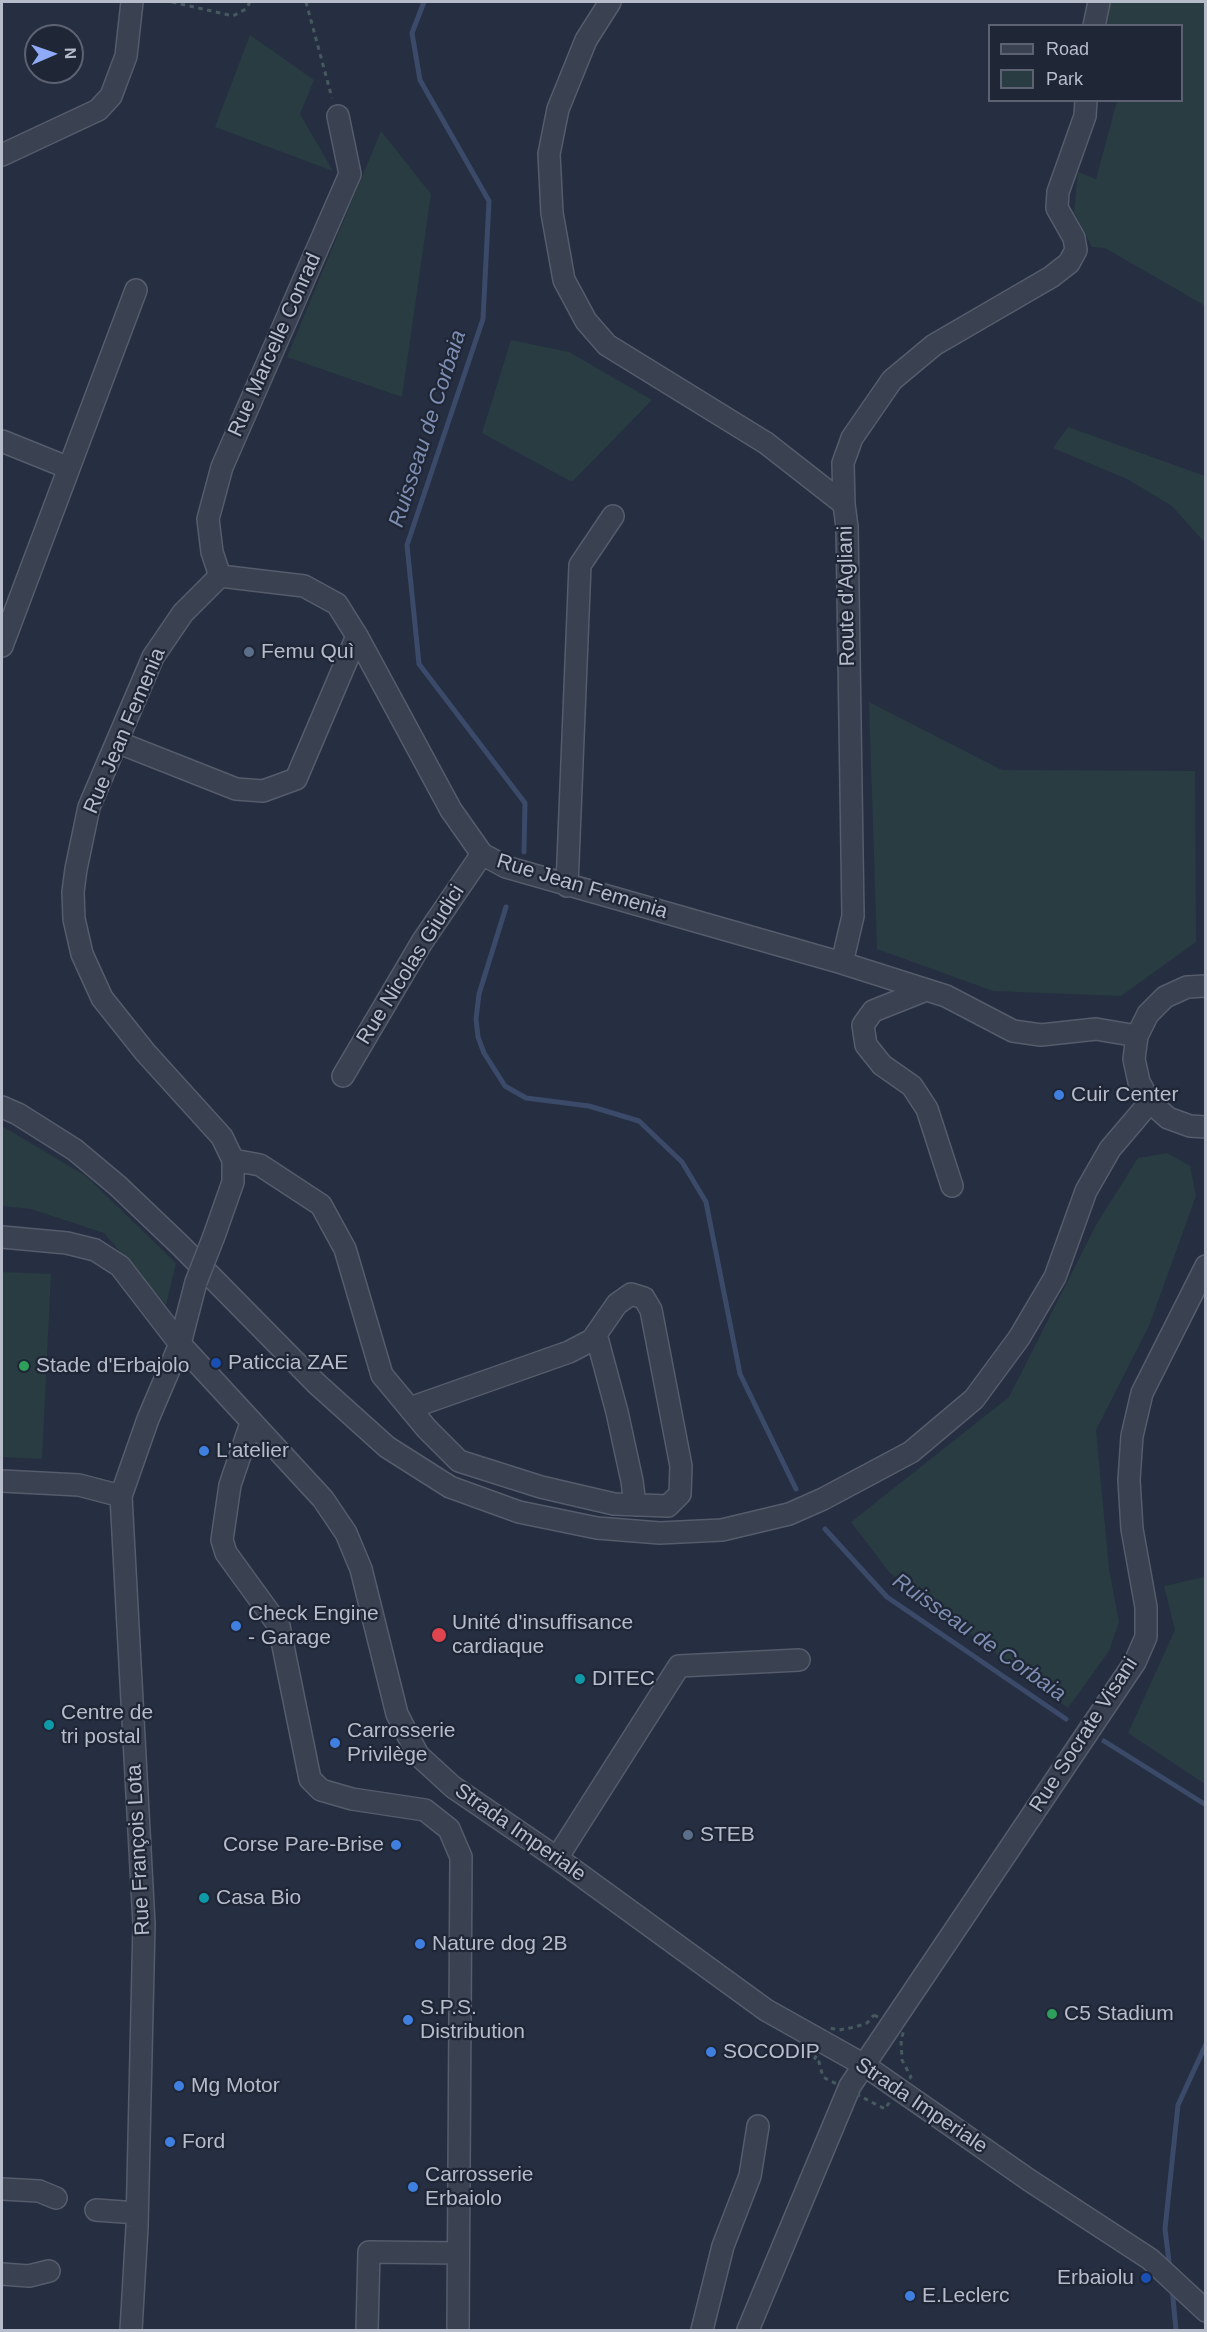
<!DOCTYPE html>
<html>
<head>
<meta charset="utf-8">
<style>
  body { margin:0 }
  #map { position:relative; width:1207px; height:2332px; overflow:hidden; background:#262e41; font-family:Arial,sans-serif }
  canvas { display:block }
  .frame { position:absolute; inset:0; border:3px solid #b7bccb; pointer-events:none }
  .legend { position:absolute; left:988px; top:24px; width:195px; height:78px; box-sizing:border-box; background:#1f2636; border:2px solid #5c6272; margin:0; padding:8px 10px; list-style:none; font-size:18px; color:#b7bccb }
  .legend li { display:flex; align-items:center; gap:12px; height:30px }
  .legend b { width:30px; border:2px solid #5c6272 }
  .north { position:absolute; left:24px; top:24px; width:60px; height:60px; box-sizing:border-box; background:#1f2636; border:2px solid #5c6272; border-radius:50%; rotate:88deg; font-size:16px; font-weight:700; line-height:24px; text-align:center; color:#b7bccb }
  .north::after { content:''; display:block; margin:auto; width:21px; height:27px; background:#8fabf8; clip-path:polygon(50% 0,100% 100%,50% 72%,0 100%) }
</style>
</head>
<body>
<div id="map">
<canvas width="1207" height="2332"></canvas>
<div class="frame"></div>
<ul class="legend">
<li><b style="height:8px;background:#3a4151"></b>Road</li>
<li><b style="height:16px;background:#283c42"></b>Park</li>
</ul>
<div class="north">N</div>
</div>
<script>
const g = document.querySelector('canvas').getContext('2d');
g.lineJoin = 'round';
function fill(path, color) { g.fillStyle = color; g.fill(path, 'evenodd'); }
const toPath = rows => new Path2D(rows.map(r => 'M' + r).join(''));
function trace(path, color, width, dash) { g.strokeStyle = color; g.lineWidth = width; g.lineCap = dash ? 'butt' : 'round'; g.setLineDash(dash || []); g.stroke(path); }
function write(font, color, halo, rows, align = 'center') {
  g.font = font + ' Arial,sans-serif'; g.lineWidth = 4.5; g.setLineDash([]); g.textBaseline = 'middle'; g.strokeStyle = halo; g.fillStyle = color; for (const [text, x, y, turn = 0] of rows) {
    g.save(); g.translate(x, y); g.rotate((+turn || 0) * Math.PI / 180); g.textAlign = isNaN(turn) ? turn : align; if (halo) g.strokeText(text, 0, 0); g.fillText(text, 0, 0); g.restore();
  }
}
fill(toPath([
  [1106,2,1205,2,1205,309,1202,304,1105,248,1092,247,1074,212,1078,172,1096,179,1117,101,1182,100,1182,26,1101,25],
  [250,35,314,80,300,114,333,171,215,127],
  [381,131,431,194,402,397,287,357],
  [511,340,569,352,652,400,572,482,482,433],
  [1068,427,1205,476,1205,543,1172,506,1127,479,1053,448],
  [869,702,1002,770,1195,771,1196,942,1121,996,993,991,877,949],
  [2,1126,86,1176,176,1263,166,1305,104,1233,31,1209,2,1206],
  [1167,1153,1190,1166,1196,1196,1149,1326,1096,1430,1109,1569,1119,1622,1109,1651,1068,1708,890,1573,851,1522,1009,1397,1096,1225,1138,1158],
  [2,1272,51,1274,42,1459,2,1457],
  [1205,1577,1206,1577,1205,1784,1128,1733,1175,1630,1164,1586]
]), '#283c42');
trace(toPath([
  [424,2,412,33,420,80,489,201,483,319,407,545,419,664,525,803,524,852],
  [506,907,479,994,476,1019,478,1037,484,1053,505,1086,526,1098,589,1106,639,1121,682,1162,706,1202,740,1374,796,1489],
  [825,1529,887,1597,1066,1719],
  [1104,1741,1206,1805],
  [1170,2270,1165,2229,1178,2105,1206,2044],
  [1172,2288,1176,2330]
]), '#3b4a69', 5);
const minor = toPath([
  [610,2,586,40,558,109,549,154,552,213,564,280,586,321,607,345,766,443,844,504,847,527,853,916,842,963],
  [1094,26,1099,2],
  [2,155,98,110,111,96,126,56,132,2],
  [2,441,69,468],
  [844,504,843,463,852,438,892,380,934,345,1051,277,1069,263,1076,250,1074,238,1057,208,1058,192,1085,116,1086,100],
  [220,576,304,586,337,604,357,636,451,810,482,854,506,867,842,963,946,996,1013,1031,1041,1035,1096,1029,1137,1036],
  [220,576,212,552,208,519,222,467,350,174,338,116],
  [2,646,136,290],
  [117,742,236,789,263,791,296,779,357,636],
  [567,886,580,565,613,516],
  [1206,986,1187,987,1165,997,1148,1014,1137,1036,1134,1059,1139,1082,1150,1102,1168,1118,1190,1126,1206,1127],
  [926,990,873,1011,863,1025,866,1045,882,1065,912,1086,927,1109,952,1186],
  [343,1076,422,942,482,854],
  [2,1107,18,1114,75,1150,118,1186,181,1246,317,1384,387,1447,450,1487,519,1512,597,1528,660,1533,722,1530,789,1514,823,1499,911,1452,974,1399,1019,1338,1055,1277,1086,1191,1110,1149,1150,1102],
  [233,1160,260,1165,321,1205,345,1249,382,1375,427,1429,459,1461,541,1487,614,1504,668,1506,680,1494,681,1466,651,1310,644,1298,631,1294,617,1304,592,1340,569,1352,410,1408],
  [214,1236,233,1182,233,1160,222,1137,145,1052,102,998,82,954,74,919,73,892,76,869,89,807,153,657,183,613,220,576],
  [2,1237,67,1243,95,1250,120,1266,180,1344,323,1499,346,1533,361,1569,397,1714,418,1755,453,1787,557,1858,766,2010,864,2065,1029,2180,1150,2259,1206,2311],
  [596,1334,617,1412,632,1481,635,1505],
  [251,1423,230,1485,222,1540,226,1553,279,1626,310,1779,321,1790,352,1799,425,1810,449,1829,461,1857,458,2330],
  [2,1481,79,1485,121,1496],
  [557,1858,679,1666,799,1660],
  [2,2189,39,2191,56,2198],
  [96,2210,137,2213],
  [2,2274,29,2276,49,2271],
  [131,2330,137,2227,144,1924,121,1496,148,1419,180,1344,196,1282],
  [367,2330,369,2252,458,2253],
  [702,2330,723,2246,750,2176,758,2126],
  [748,2330,850,2086,1135,1662,1146,1637,1146,1607,1132,1529,1129,1480,1132,1436,1142,1393,1206,1266]
]);
trace(minor, '#555c6b', 24);
trace(toPath([
  [172,2,233,16,246,9,250,2],
  [306,2,332,98],
  [874,2015,904,2030,901,2040,902,2060,911,2077,898,2089,885,2109,823,2077,819,2062,814,2060,830,2028,839,2030,855,2027,867,2023,874,2015]
]), '#46595f', 3, [4.5, 4.5]);
trace(minor, '#3a4151', 21);
const minorBridge = toPath([
  [196,1282,214,1236]
]);
trace(minorBridge, '#555c6b', 24, []);
trace(minorBridge, '#3a4151', 21);
for (const [x, y, r, color] of [
  [249,652,6,"#5c6f8a"],
  [1059,1095,6,"#3f7fe0"],
  [216,1363,6,"#1a4fb4"],
  [24,1366,6,"#2e9e5b"],
  [204,1451,6,"#3f7fe0"],
  [236,1626,6,"#3f7fe0"],
  [439,1635,8,"#e0444e"],
  [580,1679,6,"#0f9aa8"],
  [49,1725,6,"#0f9aa8"],
  [335,1743,6,"#3f7fe0"],
  [688,1835,6,"#5c6f8a"],
  [396,1845,6,"#3f7fe0"],
  [204,1898,6,"#0f9aa8"],
  [420,1944,6,"#3f7fe0"],
  [1052,2014,6,"#2e9e5b"],
  [408,2020,6,"#3f7fe0"],
  [711,2052,6,"#3f7fe0"],
  [179,2086,6,"#3f7fe0"],
  [170,2142,6,"#3f7fe0"],
  [413,2187,6,"#3f7fe0"],
  [1146,2278,6,"#1a4fb4"],
  [910,2296,6,"#3f7fe0"]
]) { const dot = new Path2D(); dot.arc(x, y, r, 0, 2 * Math.PI); g.fillStyle = color; g.fill(dot); trace(dot, '#1f2636', 2); }
write('21px', '#b7bccb', '#1f2636', [
  ["Rue Marcelle Conrad",275,345,-66],
  ["Route d'Agliani",847,596,-91],
  ["Rue Jean Femenia",125,731,-67],
  ["Rue Jean Femenia",582,887,17],
  ["Rue Nicolas Giudici",411,965,-58],
  ["Rue Socrate Visani",1084,1735,-57],
  ["Strada Imperiale",520,1833,35],
  ["Rue François Lota",139,1850,-93],
  ["Strada Imperiale",921,2106,34]
]);
write('21px', '#b7bccb', '#1f2636', [
  ["Femu Quì",261,652],
  ["Cuir Center",1071,1095],
  ["Paticcia ZAE",228,1363],
  ["Stade d'Erbajolo",36,1366],
  ["L'atelier",216,1451],
  ["Check Engine",248,1614],
  ["- Garage",248,1638],
  ["Unité d'insuffisance",452,1623],
  ["cardiaque",452,1647],
  ["DITEC",592,1679],
  ["Centre de",61,1713],
  ["tri postal",61,1737],
  ["Carrosserie",347,1731],
  ["Privilège",347,1755],
  ["STEB",700,1835],
  ["Corse Pare-Brise",384,1845,"right"],
  ["Casa Bio",216,1898],
  ["Nature dog 2B",432,1944],
  ["S.P.S.",420,2008],
  ["Distribution",420,2032],
  ["C5 Stadium",1064,2014],
  ["SOCODIP",723,2052],
  ["Mg Motor",191,2086],
  ["Ford",182,2142],
  ["Carrosserie",425,2175],
  ["Erbaiolo",425,2199],
  ["Erbaiolu",1134,2278,"right"],
  ["E.Leclerc",922,2296]
], 'left');
write('italic 22px', '#7e8eb2', '#1f2636', [
  ["Ruisseau de Corbaia",428,429,-72],
  ["Ruisseau de Corbaia",979,1638,35]
]);
</script>
</body>
</html>
